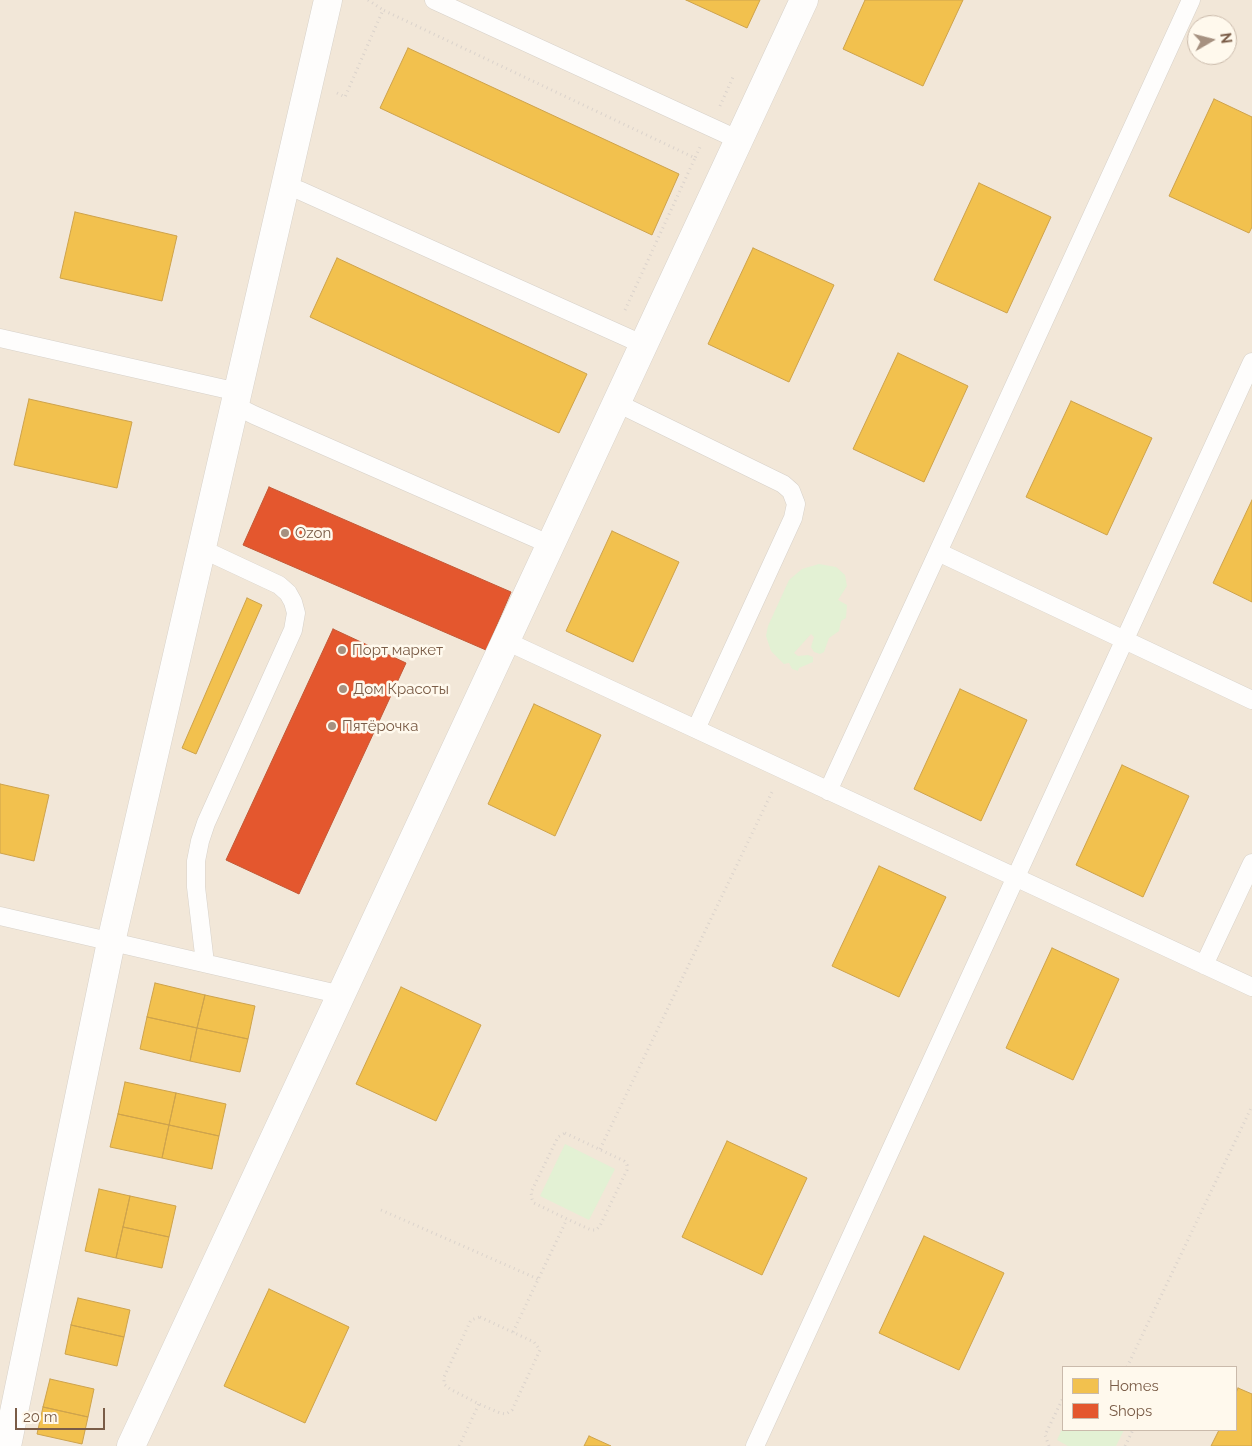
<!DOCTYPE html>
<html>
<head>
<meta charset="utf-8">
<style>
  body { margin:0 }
  #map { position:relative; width:1252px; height:1446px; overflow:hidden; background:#f8f4eb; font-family:Raleway,sans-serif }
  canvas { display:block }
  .legend { position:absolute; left:1062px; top:1366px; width:175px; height:65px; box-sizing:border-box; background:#fff9ed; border:1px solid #cabaab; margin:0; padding:6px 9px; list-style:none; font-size:15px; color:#7a5c47 }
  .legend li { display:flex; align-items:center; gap:10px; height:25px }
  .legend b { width:25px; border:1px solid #cabaab }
  .north { position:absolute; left:1187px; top:15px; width:50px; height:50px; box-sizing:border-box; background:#fff9ed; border:1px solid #cabaab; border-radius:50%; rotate:82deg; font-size:14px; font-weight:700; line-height:20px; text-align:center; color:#7a5c47 }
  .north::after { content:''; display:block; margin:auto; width:18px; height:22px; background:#a69180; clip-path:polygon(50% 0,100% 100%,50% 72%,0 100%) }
  .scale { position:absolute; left:15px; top:1408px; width:90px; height:22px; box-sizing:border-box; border:2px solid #7a5c47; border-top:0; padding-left:6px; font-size:15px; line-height:18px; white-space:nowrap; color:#7a5c47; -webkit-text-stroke:4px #fff9ed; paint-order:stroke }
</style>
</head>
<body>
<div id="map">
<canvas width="1252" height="1446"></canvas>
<ul class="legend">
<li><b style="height:14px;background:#f2c14e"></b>Homes</li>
<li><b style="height:14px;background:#e4572e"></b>Shops</li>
</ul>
<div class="north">N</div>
<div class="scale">20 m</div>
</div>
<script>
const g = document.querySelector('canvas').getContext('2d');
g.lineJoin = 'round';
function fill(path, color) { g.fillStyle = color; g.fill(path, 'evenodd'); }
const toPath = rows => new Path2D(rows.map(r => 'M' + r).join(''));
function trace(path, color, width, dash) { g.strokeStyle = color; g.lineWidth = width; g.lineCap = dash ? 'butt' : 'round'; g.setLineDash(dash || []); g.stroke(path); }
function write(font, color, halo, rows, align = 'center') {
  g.font = font + ' Raleway,sans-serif'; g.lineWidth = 5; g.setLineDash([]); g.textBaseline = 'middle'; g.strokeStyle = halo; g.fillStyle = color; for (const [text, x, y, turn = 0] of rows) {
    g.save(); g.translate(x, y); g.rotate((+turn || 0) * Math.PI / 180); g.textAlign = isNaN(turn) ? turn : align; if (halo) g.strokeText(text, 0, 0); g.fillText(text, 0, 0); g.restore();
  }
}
fill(toPath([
  [0,0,1252,0,1252,1446,0,1446],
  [1197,25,1227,25,1227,55,1197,55],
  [1063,1367,1236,1367,1236,1430,1063,1430]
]), '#f2e7d8');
fill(toPath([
  [819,564,836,567,845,575,847,586,838,600,847,605,846,618,841,621,839,631,829,638,824,652,820,654,814,652,811,647,814,637,811,634,794,653,798,656,808,655,813,657,813,662,799,668,798,671,792,669,789,663,784,664,771,651,766,636,768,626,789,580,802,569],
  [565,1144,615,1169,589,1220,540,1196],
  [1063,1427,1063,1430,1124,1430,1116,1446,1068,1446,1057,1440]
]), '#e3f1d4');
const homes = toPath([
  [686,0,760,0,747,28,686,0],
  [865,0,963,0,923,86,843,49,865,0],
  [408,48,679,174,652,235,380,108,408,48],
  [1214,99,1252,117,1252,227,1249,233,1169,196,1214,99],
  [979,183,1051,217,1007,313,934,280,979,183],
  [75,212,177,236,162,301,60,278,75,212],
  [753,248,834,285,789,382,708,344,753,248],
  [337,258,587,374,559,433,310,317,337,258],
  [898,353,968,386,924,482,853,449,898,353],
  [29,399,132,422,117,488,14,465,29,399],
  [1071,401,1152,438,1107,535,1026,497,1071,401],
  [1252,500,1252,602,1213,583,1252,500],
  [612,531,679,562,633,662,566,631,612,531],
  [247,598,262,605,196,754,182,748,247,598],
  [960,689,1027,720,981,821,914,789,960,689],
  [534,704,601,735,555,836,488,804,534,704],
  [1122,765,1189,796,1143,897,1076,865,1122,765],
  [0,784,49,795,34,861,0,853,0,784],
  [879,866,946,897,899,997,832,966,879,866],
  [1052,948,1119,979,1073,1080,1006,1048,1052,948],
  [155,983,205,995,197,1028,147,1017,155,983],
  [401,987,481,1025,436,1121,356,1084,401,987],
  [205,995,255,1006,248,1039,197,1028,205,995],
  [147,1017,197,1028,190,1061,140,1049,147,1017],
  [197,1028,248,1039,240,1072,190,1061,197,1028],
  [125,1082,176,1093,169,1125,118,1114,125,1082],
  [176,1093,226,1104,219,1136,169,1125,176,1093],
  [118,1114,169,1125,162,1158,110,1147,118,1114],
  [169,1125,219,1136,212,1169,162,1158,169,1125],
  [727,1141,807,1178,762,1275,682,1237,727,1141],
  [99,1189,130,1196,116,1258,85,1251,99,1189],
  [130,1196,176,1206,169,1237,123,1227,130,1196],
  [123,1227,169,1237,162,1268,116,1258,123,1227],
  [924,1236,1004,1273,959,1370,879,1333,924,1236],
  [269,1289,349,1327,305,1423,224,1386,269,1289],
  [78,1298,130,1310,124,1337,71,1325,78,1298],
  [71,1325,124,1337,117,1366,65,1354,71,1325],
  [50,1379,94,1389,88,1417,43,1407,50,1379],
  [1238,1388,1252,1394,1252,1446,1211,1446,1219,1430,1236,1430,1236,1393,1238,1388],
  [43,1407,88,1417,82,1444,37,1434,43,1407],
  [589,1436,611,1446,584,1446,589,1436]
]);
fill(homes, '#f2c14e');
trace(homes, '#cea34c', 1);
const shops = toPath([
  [269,487,511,592,486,650,243,545,269,487],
  [333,629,406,663,299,894,226,860,333,629]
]);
fill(shops, '#e4572e');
trace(shops, '#c45836', 1);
const lane = toPath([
  [434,0,739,140],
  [285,185,301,191,644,345],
  [0,338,238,392],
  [617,403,783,484,791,491,796,504,793,518,696,729],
  [234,405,254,415,551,545],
  [202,549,279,585,288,593,293,602,296,613,293,630,206,823,200,841,196,861,196,887,205,963],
  [938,552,1191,0],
  [506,641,1252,987],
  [828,791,938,552,1252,700],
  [0,916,342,995],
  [1204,965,1252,863],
  [755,1446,1252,362]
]);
const street = toPath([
  [7,1446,111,942,328,0],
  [131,1446,804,0]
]);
trace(lane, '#d7d1c9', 19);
trace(street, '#d7d1c9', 29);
trace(toPath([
  [368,0,383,10],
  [337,93,345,97,383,10,695,158,700,147],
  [720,106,733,77],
  [625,310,695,158],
  [565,1133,624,1161,627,1165,627,1170,600,1226,596,1230,591,1230,567,1219,534,1203,532,1199,531,1192,558,1137,565,1133],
  [600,1149,773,790],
  [381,1210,538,1279],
  [480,1317,534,1342,540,1350,512,1410,506,1414,500,1413,479,1404,450,1389,444,1384,444,1377,471,1320,480,1317],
  [513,1332,567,1219],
  [1127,1367,1252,1106],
  [459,1446,479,1404],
  [1049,1446,1045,1435,1063,1398],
  [1125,1446,1133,1430]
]), '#dbd3cc', 3, [1, 4]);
trace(lane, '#fefdfc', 18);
trace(street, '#fefdfc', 28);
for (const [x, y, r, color] of [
  [285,533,5,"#a69180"],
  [342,650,5,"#a69180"],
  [343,689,5,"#a69180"],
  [332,726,5,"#a69180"]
]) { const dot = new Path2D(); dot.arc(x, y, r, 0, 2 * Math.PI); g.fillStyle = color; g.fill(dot); trace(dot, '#fff9ed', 2); }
write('15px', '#7a5c47', '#fff9ed', [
  ["Ozon",295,533],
  ["Порт маркет",352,650],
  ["Дом Красоты",353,689],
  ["Пятёрочка",342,726]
], 'left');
</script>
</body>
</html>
